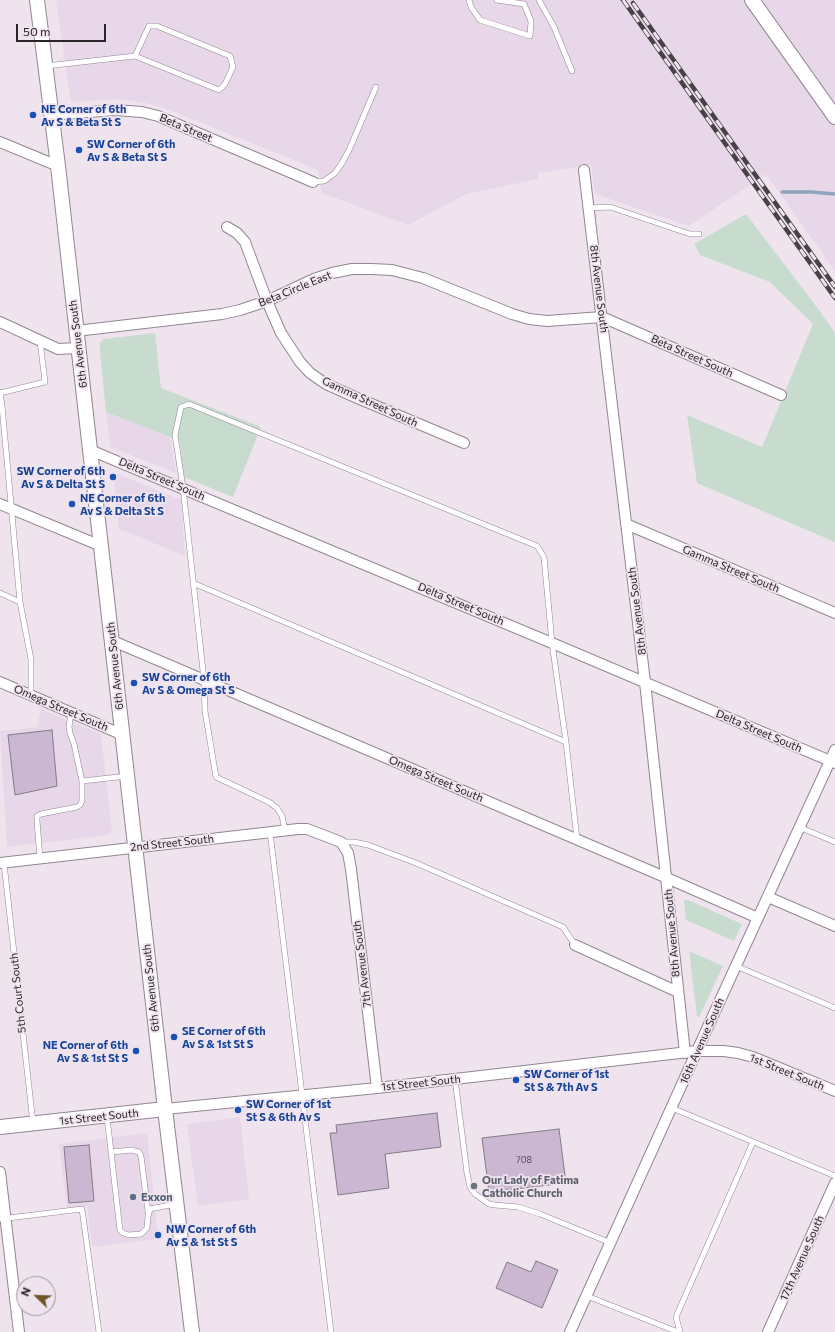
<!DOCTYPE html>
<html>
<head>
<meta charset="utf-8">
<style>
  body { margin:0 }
  #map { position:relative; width:835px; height:1332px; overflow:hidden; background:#efe3ee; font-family:Commissioner,sans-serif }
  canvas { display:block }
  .north { position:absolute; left:16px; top:1276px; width:40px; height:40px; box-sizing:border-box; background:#efe3ee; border:1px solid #9f979f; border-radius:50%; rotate:293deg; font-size:11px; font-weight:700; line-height:16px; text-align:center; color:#282428 }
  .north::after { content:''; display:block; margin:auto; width:14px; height:18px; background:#705627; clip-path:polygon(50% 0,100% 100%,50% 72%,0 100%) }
  .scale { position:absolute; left:16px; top:24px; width:90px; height:18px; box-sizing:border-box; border:2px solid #282428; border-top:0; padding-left:5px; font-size:12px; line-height:14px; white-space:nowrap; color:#282428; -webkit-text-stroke:3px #efe3ee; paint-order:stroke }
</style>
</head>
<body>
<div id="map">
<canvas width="835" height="1332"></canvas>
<div class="north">N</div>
<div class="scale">50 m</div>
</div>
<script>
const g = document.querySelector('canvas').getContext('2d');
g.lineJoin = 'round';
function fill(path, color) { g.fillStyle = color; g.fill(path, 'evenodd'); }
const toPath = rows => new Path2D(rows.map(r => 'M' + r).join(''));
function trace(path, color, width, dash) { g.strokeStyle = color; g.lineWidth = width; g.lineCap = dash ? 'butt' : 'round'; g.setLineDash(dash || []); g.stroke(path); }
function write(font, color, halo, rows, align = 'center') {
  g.font = font + ' Commissioner,sans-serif'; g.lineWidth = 3.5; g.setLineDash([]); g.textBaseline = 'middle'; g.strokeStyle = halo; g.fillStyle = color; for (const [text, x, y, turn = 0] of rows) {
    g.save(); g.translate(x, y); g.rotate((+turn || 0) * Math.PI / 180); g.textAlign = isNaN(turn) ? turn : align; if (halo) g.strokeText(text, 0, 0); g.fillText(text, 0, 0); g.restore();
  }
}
fill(toPath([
  [56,0,835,0,835,271,766,174,689,226,595,194,591,165,538,173,538,179,466,194,408,225,322,193,318,170,170,110,146,103,121,99,71,102],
  [106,412,170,436,176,473,110,447],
  [118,474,181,500,185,556,125,531,119,530,114,475],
  [41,709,101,734,112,832,107,835,7,847,0,731,37,727],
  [240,1117,249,1199,198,1206,187,1124],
  [147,1133,158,1239,92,1247,87,1206,67,1208,59,1144]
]), '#e8d7e8');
fill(toPath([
  [746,214,819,310,835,333,835,542,697,483,687,415,762,447,813,324,770,282,700,255,694,244],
  [155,333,161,388,261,427,233,497,184,477,180,441,106,412,100,352,100,343,104,339],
  [684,900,688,900,742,924,734,941,686,920],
  [689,951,723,966,699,1017,697,1016]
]), '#c7dccf');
trace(toPath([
  [782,192,812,192,835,194]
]), '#8ea5bd', 3.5);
const building = toPath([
  [52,730,57,786,15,795,8,735,52,730],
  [437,1113,441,1147,385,1154,389,1188,338,1195,330,1133,337,1133,336,1125,437,1113],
  [559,1129,566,1183,489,1192,482,1138,559,1129],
  [89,1145,94,1201,69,1203,64,1147,89,1145],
  [536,1261,558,1270,542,1308,496,1288,507,1262,531,1272,536,1261]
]);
fill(building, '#cbb7d2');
trace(building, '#837b86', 1);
const lane = toPath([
  [469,0,471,7,480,20,530,36,531,21,524,4,497,0],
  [539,0,554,27,572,71],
  [46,66,135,56,219,90,225,84,233,67,230,56,157,26,149,26,135,56],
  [313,182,324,181,335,173,342,163,350,148,376,87],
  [588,208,610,207,690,234,699,234],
  [0,392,2,406,20,602,31,659,31,696],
  [0,393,45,382,40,341],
  [193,583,566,742],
  [0,593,20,602],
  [71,712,69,727,70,733,74,744,82,781],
  [799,827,835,842],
  [285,830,282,816,277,808,269,802,216,777,205,711,204,680,183,488,175,435,181,407,189,404,537,546,544,557,552,643,566,742,577,839],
  [270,832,331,1332],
  [341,842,354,842,368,845,416,863,563,927,575,945],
  [40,858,37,821,37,816,41,814,77,807,80,805,82,801,82,781,127,776],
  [4,863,33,1123],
  [736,966,835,1008],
  [455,1079,467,1173,470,1187,475,1194,489,1204,495,1205,518,1207,540,1214,611,1243],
  [672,1108,835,1176],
  [107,1117,120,1230,123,1233,129,1235,141,1234,147,1228,148,1216,150,1209,175,1204],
  [111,1152,131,1150,139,1152,141,1156,148,1212],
  [0,1219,82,1209,99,1332],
  [587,1296,678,1332],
  [680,1332,676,1317,679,1310,753,1142]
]);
const street = toPath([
  [51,115,115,110,142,112,158,116,313,182],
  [0,142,58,166],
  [584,170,645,682,685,1053],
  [227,227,237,233,245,242,267,301,281,333,300,362,310,373,326,384,355,397,464,443],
  [0,322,58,349,78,348],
  [76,331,222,314,240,310,267,301,314,279,332,273,352,269,372,269,392,270,423,278,512,314,529,319,547,321,602,317,781,395],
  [90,450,552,643,835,763],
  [0,504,101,546],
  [626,524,835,613],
  [113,641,667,878,758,918],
  [0,682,123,735],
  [0,863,298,829,307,829,341,842,348,853,351,869,377,1088],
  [768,897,835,926],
  [575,945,678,992],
  [165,1109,377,1088,697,1051,724,1051,738,1053,753,1057,835,1091],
  [0,1172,19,1332],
  [570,1332,706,1031,835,750],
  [768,1332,835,1183]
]);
const secondary = toPath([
  [37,0,58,166,90,450,165,1109,192,1332],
  [752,0,835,117],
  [0,1127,165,1109]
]);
trace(lane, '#918691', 6);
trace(street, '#918691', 12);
trace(secondary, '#918691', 16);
trace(lane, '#fff', 5);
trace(street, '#fff', 10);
trace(secondary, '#fff', 14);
const rail = toPath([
  [623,0,835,298],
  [633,3,835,287]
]);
trace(rail, '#474247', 4.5);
trace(rail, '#efe3ee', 3, [9]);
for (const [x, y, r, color] of [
  [33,115,4,"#1a4fb4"],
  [79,150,4,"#1a4fb4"],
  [113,477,4,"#1a4fb4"],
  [72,504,4,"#1a4fb4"],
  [134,683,4,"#1a4fb4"],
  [174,1037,4,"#1a4fb4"],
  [136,1051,4,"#1a4fb4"],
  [516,1080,4,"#1a4fb4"],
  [238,1110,4,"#1a4fb4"],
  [474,1186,4,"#6b7280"],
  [133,1197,4,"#5c6f8a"],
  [158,1235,4,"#1a4fb4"]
]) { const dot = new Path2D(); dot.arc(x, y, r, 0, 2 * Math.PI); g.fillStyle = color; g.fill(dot); trace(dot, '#efe3ee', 1.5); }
write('9px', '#514952', null, [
  ["708",524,1160]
]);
write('bold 11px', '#164399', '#efe3ee', [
  ["NE Corner of 6th",41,109],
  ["Av S & Beta St S",41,122],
  ["SW Corner of 6th",87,144],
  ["Av S & Beta St S",87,157],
  ["SW Corner of 6th",105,471,"right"],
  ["Av S & Delta St S",105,484,"right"],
  ["NE Corner of 6th",80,498],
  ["Av S & Delta St S",80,511],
  ["SW Corner of 6th",142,677],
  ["Av S & Omega St S",142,690],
  ["SE Corner of 6th",182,1031],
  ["Av S & 1st St S",182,1044],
  ["NE Corner of 6th",128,1045,"right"],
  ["Av S & 1st St S",128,1058,"right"],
  ["SW Corner of 1st",524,1074],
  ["St S & 7th Av S",524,1087],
  ["SW Corner of 1st",246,1104],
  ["St S & 6th Av S",246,1117],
  ["NW Corner of 6th",166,1229],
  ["Av S & 1st St S",166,1242]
], 'left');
write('11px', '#282428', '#efe3ee', [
  ["Beta Street",186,128,23],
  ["Beta Circle East",295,289,-22],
  ["8th Avenue South",599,289,83],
  ["6th Avenue South",78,344,-97],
  ["Beta Street South",692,356,24],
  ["Gamma Street South",370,402,25],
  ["Delta Street South",162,479,23],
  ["Gamma Street South",731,569,23],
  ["Delta Street South",461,604,23],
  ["8th Avenue South",637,611,-97],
  ["6th Avenue South",115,666,-96],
  ["Omega Street South",61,708,23],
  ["Delta Street South",759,731,23],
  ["Omega Street South",436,779,23],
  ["2nd Street South",172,843,-6],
  ["8th Avenue South",672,933,-95],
  ["7th Avenue South",362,964,-97],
  ["6th Avenue South",151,988,-96],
  ["5th Court South",18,993,-96],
  ["16th Avenue South",702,1041,-66],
  ["1st Street South",787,1072,22],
  ["1st Street South",421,1083,-6],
  ["1st Street South",99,1117,-6],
  ["17th Avenue South",802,1258,-66]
]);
write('bold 11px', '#5b616d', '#efe3ee', [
  ["Our Lady of Fatima",482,1180],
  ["Catholic Church",482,1193]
], 'left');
write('bold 11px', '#4e5e75', '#efe3ee', [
  ["Exxon",141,1197]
], 'left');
</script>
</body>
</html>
